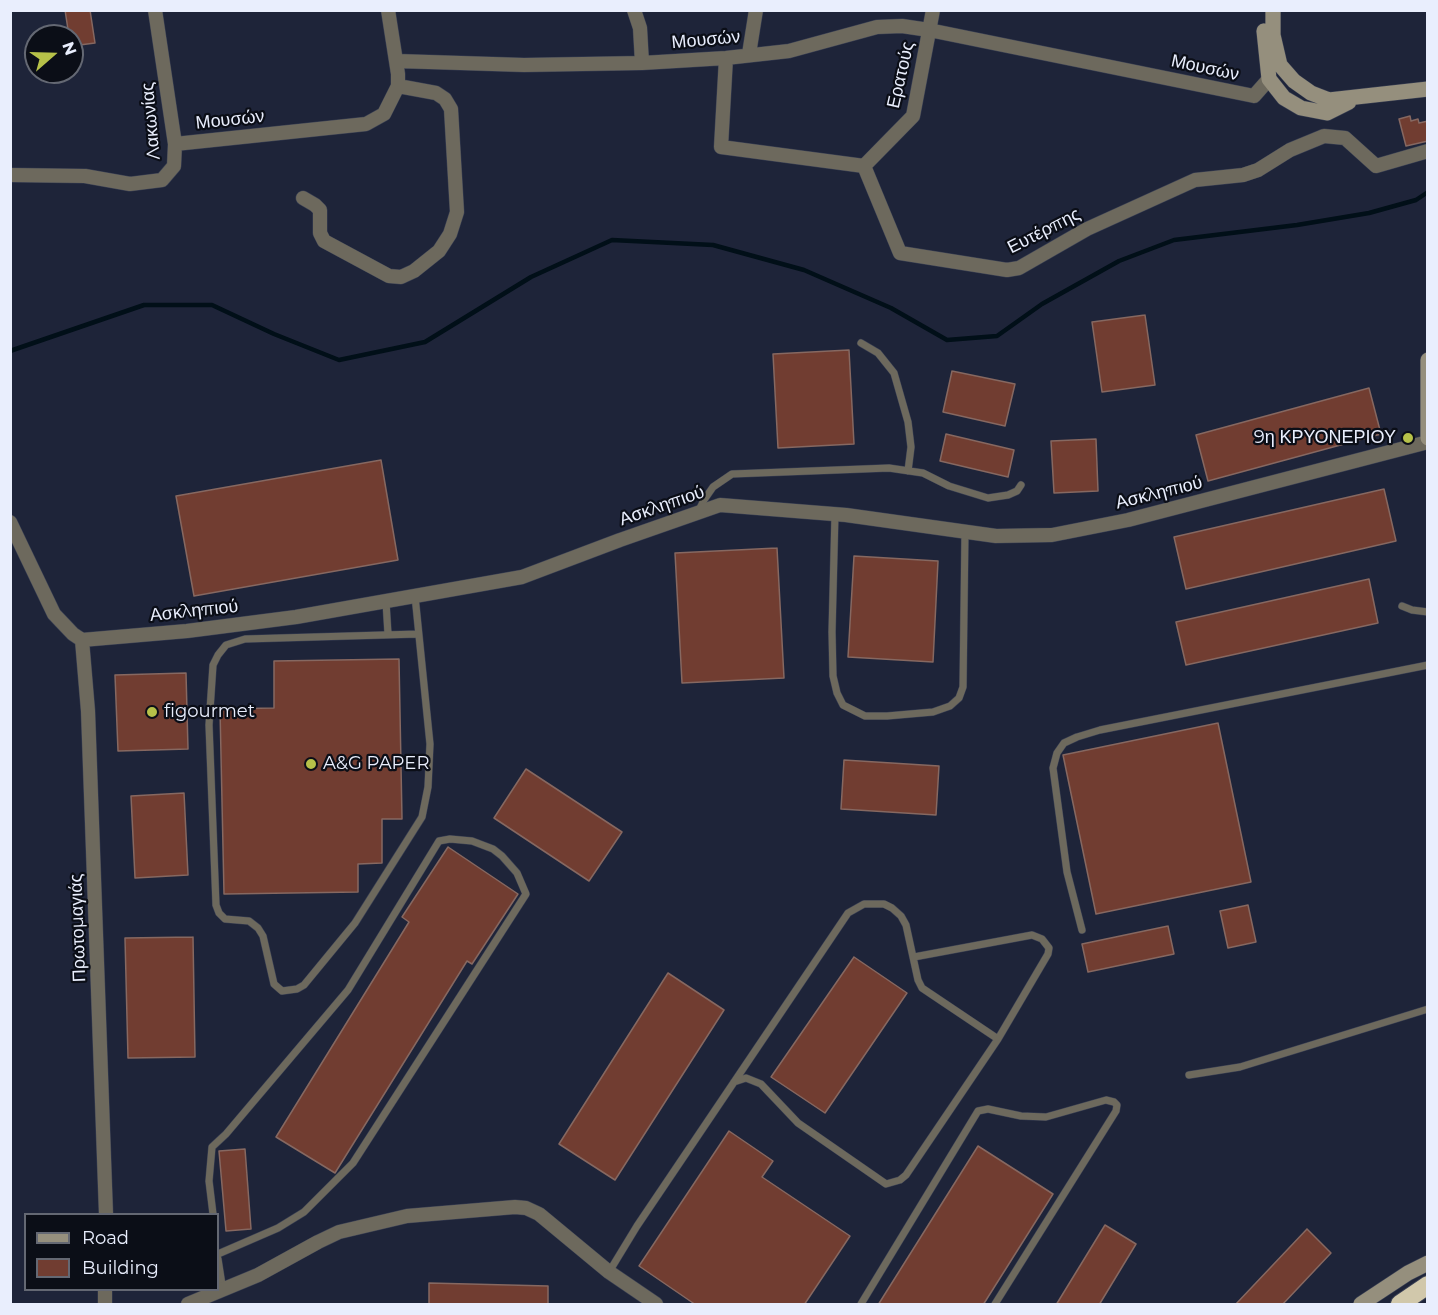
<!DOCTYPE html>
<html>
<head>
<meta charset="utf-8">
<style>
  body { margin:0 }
  #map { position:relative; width:1438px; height:1315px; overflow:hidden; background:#1e2439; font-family:Montserrat,sans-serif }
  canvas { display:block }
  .frame { position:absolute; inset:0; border:12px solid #e9eefd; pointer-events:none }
  .legend { position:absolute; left:24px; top:1213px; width:195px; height:78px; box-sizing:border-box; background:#0b0e17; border:2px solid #646873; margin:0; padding:8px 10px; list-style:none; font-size:18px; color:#e9eefd }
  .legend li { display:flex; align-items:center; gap:12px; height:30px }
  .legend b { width:30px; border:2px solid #646873 }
  .north { position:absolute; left:24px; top:24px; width:60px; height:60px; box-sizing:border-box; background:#0b0e17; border:2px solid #646873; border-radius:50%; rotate:70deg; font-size:16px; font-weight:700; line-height:24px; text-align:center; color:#e9eefd }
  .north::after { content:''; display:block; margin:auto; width:21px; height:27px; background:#b6c149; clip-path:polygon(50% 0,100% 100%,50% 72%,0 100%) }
</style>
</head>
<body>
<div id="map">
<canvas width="1438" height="1315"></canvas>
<div class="frame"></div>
<ul class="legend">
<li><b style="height:8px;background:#958f7d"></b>Road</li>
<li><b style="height:16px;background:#713d31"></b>Building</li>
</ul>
<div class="north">N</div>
</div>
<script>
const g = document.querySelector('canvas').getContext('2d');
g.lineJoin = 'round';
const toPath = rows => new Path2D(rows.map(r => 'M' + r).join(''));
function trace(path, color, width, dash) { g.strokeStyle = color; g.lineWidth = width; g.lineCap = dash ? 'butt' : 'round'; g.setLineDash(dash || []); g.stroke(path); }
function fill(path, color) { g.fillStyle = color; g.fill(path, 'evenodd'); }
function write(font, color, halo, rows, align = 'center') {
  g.font = font + ' Montserrat,sans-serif'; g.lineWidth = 4.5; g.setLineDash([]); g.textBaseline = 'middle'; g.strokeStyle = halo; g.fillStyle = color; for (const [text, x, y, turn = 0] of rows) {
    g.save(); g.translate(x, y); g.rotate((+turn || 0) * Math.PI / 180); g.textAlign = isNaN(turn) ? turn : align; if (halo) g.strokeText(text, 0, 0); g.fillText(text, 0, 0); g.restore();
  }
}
trace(toPath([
  [10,351,144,305,212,305,274,334,339,360,425,342,531,277,612,240,713,245,804,270,891,308,947,340,997,336,1042,304,1119,261,1174,240,1297,225,1369,213,1416,200,1428,192]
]), '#010f18', 4.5);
const building = toPath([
  [65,10,90,10,95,43,72,46,72,36,69,36,65,10],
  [1410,116,1411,121,1418,119,1419,123,1428,121,1428,141,1406,146,1399,119,1410,116],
  [1145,315,1155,385,1102,392,1092,322,1145,315],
  [849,350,854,444,778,448,773,354,849,350],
  [952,371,1015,384,1005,426,943,412,952,371],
  [1369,388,1381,434,1208,481,1196,435,1369,388],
  [946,434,1014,450,1008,477,940,461,946,434],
  [1096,439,1098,491,1054,493,1051,441,1096,439],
  [381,460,398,560,194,596,176,496,381,460],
  [1384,489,1396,541,1186,589,1174,537,1384,489],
  [777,548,784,678,682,683,675,553,777,548],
  [854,556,938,561,933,662,848,657,854,556],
  [1369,579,1378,623,1186,665,1176,622,1369,579],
  [399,659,402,819,382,819,382,863,358,864,358,892,224,894,220,709,274,708,274,661,399,659],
  [186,673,188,749,118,751,115,675,186,673],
  [1218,723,1251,882,1096,914,1063,755,1218,723],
  [844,760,939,766,936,815,841,809,844,760],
  [526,769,622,832,589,881,494,818,526,769],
  [184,793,188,875,135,878,131,796,184,793],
  [448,847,518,894,472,964,467,961,335,1173,276,1137,409,922,402,917,448,847],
  [1248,905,1256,942,1228,948,1220,911,1248,905],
  [1168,926,1174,954,1088,972,1082,944,1168,926],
  [193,937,195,1057,128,1058,125,938,193,937],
  [854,957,907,993,825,1113,771,1077,854,957],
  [668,973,724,1010,615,1180,559,1144,668,973],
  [729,1131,773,1161,762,1177,850,1236,804,1305,696,1305,639,1266,729,1131],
  [978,1146,1053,1194,983,1305,878,1305,978,1146],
  [245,1149,251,1229,226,1231,219,1151,245,1149],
  [1105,1225,1136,1244,1099,1305,1056,1305,1105,1225],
  [1307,1229,1331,1253,1282,1305,1235,1305,1307,1229],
  [429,1283,548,1286,548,1305,429,1305,429,1283]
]);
fill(building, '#713d31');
trace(building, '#866861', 1.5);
const lane = toPath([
  [861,343,878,353,894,373,908,422,911,447,908,471],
  [698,512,704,500,713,487,732,474,889,468,923,473,949,486,988,498,1008,495,1017,491,1021,485],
  [835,514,832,632,833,676,837,693,843,705,865,716,887,716,933,712,950,706,959,698,963,687,965,532],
  [415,596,430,744,428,787,422,817,355,923,304,985,297,989,282,991,274,984,263,936,258,928,249,921,225,919,219,913,216,905,209,725,213,665,218,655,226,645,245,639,418,634],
  [386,602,388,634],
  [1402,606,1412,610,1428,612],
  [1082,930,1067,872,1053,768,1057,753,1064,743,1077,737,1100,730,1428,665],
  [1189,1075,1240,1067,1428,1009],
  [734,1082,746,1078,761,1084,798,1123,886,1184,900,1180,906,1175,998,1039,1048,954,1049,948,1042,939,1032,935,914,957],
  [213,1214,209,1181,212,1147,226,1134,348,990,439,841,450,839,472,841,493,849,502,856,517,873,526,894,353,1163,304,1212,278,1228,218,1254],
  [218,1259,223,1291],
  [609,1272,637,1226,848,913,864,904,884,904,892,908,901,916,906,925,918,980,922,988,998,1039],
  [861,1304,978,1111,988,1109,1021,1116,1046,1117,1106,1100,1114,1102,1117,1105,1116,1111,995,1304]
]);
const street = toPath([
  [634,10,640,28,642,63],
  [749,54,756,10],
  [726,58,721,147,864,166],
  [397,61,524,65,642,63,726,58,789,51,877,27,902,26,929,30,1254,96,1269,79],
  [175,144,366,124,384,114,398,86,398,74,388,10],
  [864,166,900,253,1007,270,1019,268,1087,229,1195,180,1243,175,1258,170,1290,150,1324,136,1345,138,1376,166,1428,151],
  [864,166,913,116,933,10],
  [10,175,85,176,130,184,162,180,174,166,175,144,155,10],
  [303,198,315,205,320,210,320,233,324,241,389,276,401,277,414,271,439,251,450,234,457,212,451,109,445,99,436,93,398,86],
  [10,522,54,614,73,634,82,640,187,631,296,617,522,577,620,540,720,505,846,515,996,536,1052,535,1128,520,1428,442],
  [82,640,88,711,106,1214],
  [105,1304,105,1290],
  [188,1304,258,1275,318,1242,339,1232,407,1216,515,1207,526,1208,539,1214,609,1272,656,1304]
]);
const secondary = toPath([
  [1273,10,1273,35,1280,65,1294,81,1311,93,1329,100,1428,89],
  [1264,31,1269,79,1284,98,1301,108,1327,113,1349,102],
  [1428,360,1428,438],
  [1361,1304,1408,1273,1428,1263]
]);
const highway = toPath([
  [1400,1304,1428,1285]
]);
trace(lane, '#3a4054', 8);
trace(street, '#3a4054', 15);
trace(secondary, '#3a4054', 16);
trace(highway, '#3a4054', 20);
trace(lane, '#6d695d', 7);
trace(street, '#6d695d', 14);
trace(secondary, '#958f7d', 15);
trace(highway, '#d1c8ab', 18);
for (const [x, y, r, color] of [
  [1408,438,6,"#b6c149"],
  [152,712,6,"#b6c149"],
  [311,764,6,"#b6c149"]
]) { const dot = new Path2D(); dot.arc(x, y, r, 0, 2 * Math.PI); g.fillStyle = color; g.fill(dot); trace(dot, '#0b0e17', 2); }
write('18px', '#e9eefd', '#0b0e17', [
  ["Μουσών",706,40,-5],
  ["Μουσών",1205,68,12],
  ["Ερατούς",901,75,-77],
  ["Μουσών",230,120,-6],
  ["Λακωνίας",151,121,-95],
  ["Ευτέρπης",1044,231,-27],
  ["Ασκληπιού",1159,493,-14],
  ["Ασκληπιού",662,506,-19],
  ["Ασκληπιού",194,611,-6],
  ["Πρωτομαγιάς",78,928,-92]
]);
write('18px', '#e9eefd', '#0b0e17', [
  ["9η ΚΡΥΟΝΕΡΙΟΥ",1396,438,"right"],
  ["figourmet",164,712],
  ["A&G PAPER",323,764]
], 'left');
</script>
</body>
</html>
